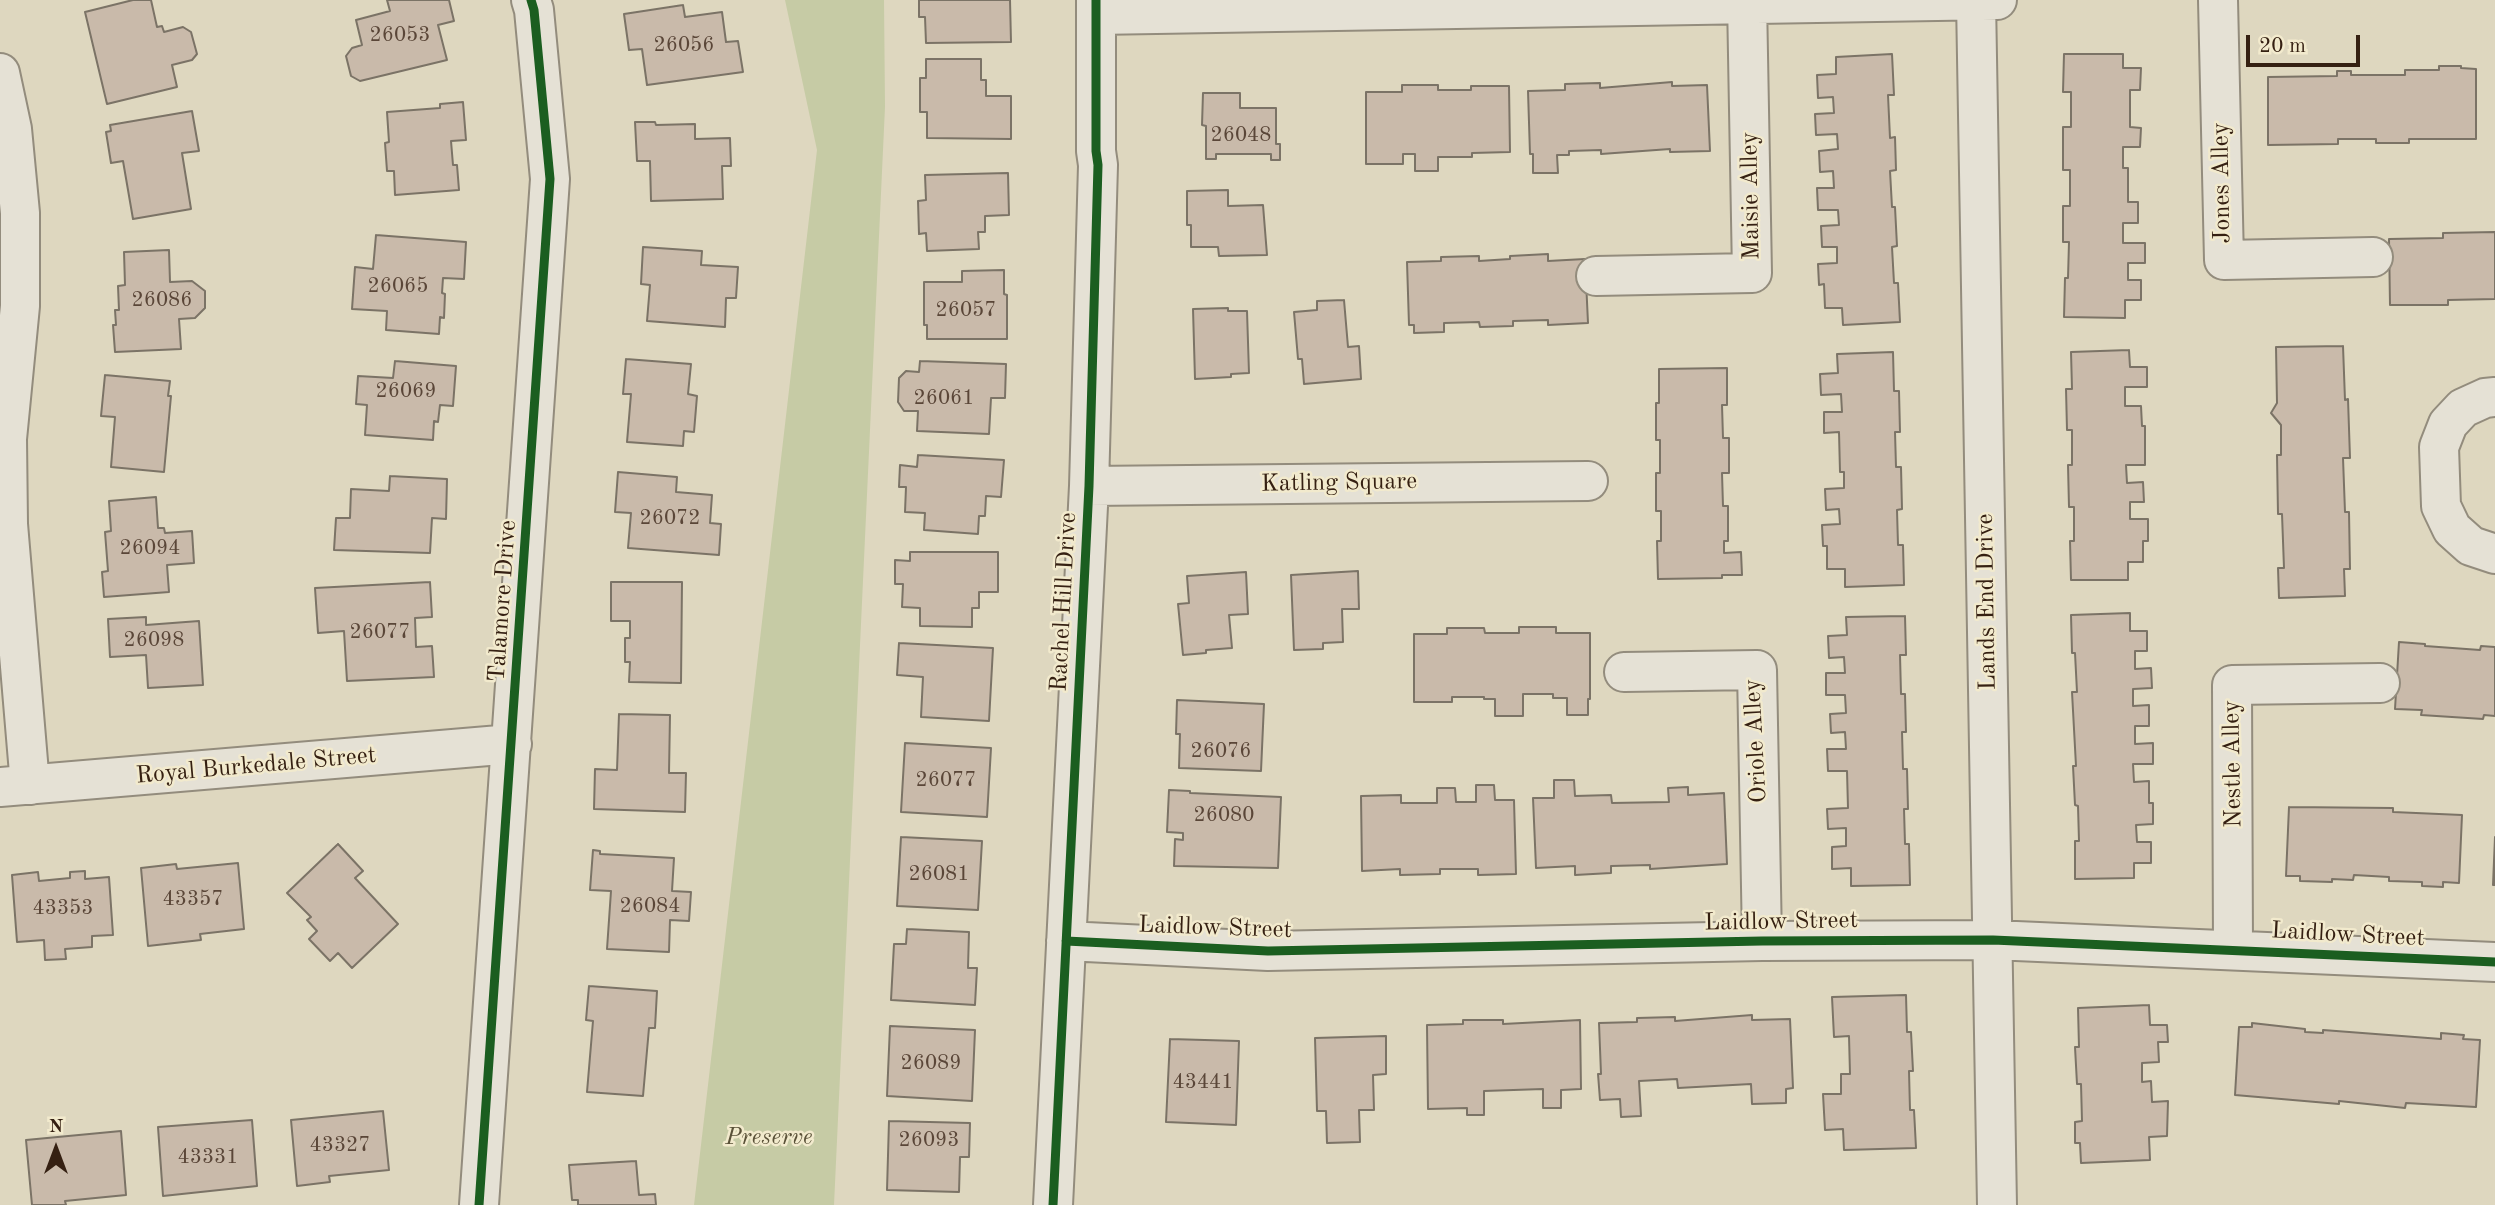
<!DOCTYPE html>
<html>
<head>
<meta charset="utf-8">
<style>
  body { margin:0 }
  #map { position:relative; width:2495px; height:1205px; overflow:hidden; background:#ded7bf; font-family:"Old Standard TT",serif }
  canvas { display:block }
  .north { position:absolute; left:21px; top:1114px; width:70px; height:70px; -webkit-text-stroke:5px #f2eacd; paint-order:stroke; rotate:0deg; font-size:19px; font-weight:700; line-height:28px; text-align:center; color:#352012 }
  .north::after { content:''; display:block; margin:auto; width:24px; height:32px; background:#352012; clip-path:polygon(50% 0,100% 100%,50% 72%,0 100%) }
  .scale { position:absolute; left:2246px; top:35px; width:114px; height:32px; box-sizing:border-box; border:4px solid #352012; border-top:0; padding-left:9px; font-size:21px; line-height:24px; white-space:nowrap; color:#352012; -webkit-text-stroke:5px #f2eacd; paint-order:stroke }
</style>
</head>
<body>
<div id="map">
<canvas width="2495" height="1205"></canvas>
<div class="north">N</div>
<div class="scale">20 m</div>
</div>
<script>
const g = document.querySelector('canvas').getContext('2d');
g.lineJoin = 'round';
function fill(path, color) { g.fillStyle = color; g.fill(path, 'evenodd'); }
const toPath = rows => new Path2D(rows.map(r => 'M' + r).join(''));
function trace(path, color, width, dash) { g.strokeStyle = color; g.lineWidth = width; g.lineCap = dash ? 'butt' : 'round'; g.setLineDash(dash || []); g.stroke(path); }
function write(font, color, halo, rows, align = 'center') {
  g.font = font + ' "Old Standard TT",serif'; g.lineWidth = 5; g.setLineDash([]); g.textBaseline = 'middle'; g.strokeStyle = halo; g.fillStyle = color; for (const [text, x, y, turn = 0] of rows) {
    g.save(); g.translate(x, y); g.rotate((+turn || 0) * Math.PI / 180); g.textAlign = isNaN(turn) ? turn : align; if (halo) g.strokeText(text, 0, 0); g.fillText(text, 0, 0); g.restore();
  }
}
fill(toPath([
  [785,0,884,0,885,107,834,1205,694,1205,817,150]
]), '#c6cba5');
const building = toPath([
  [133,0,151,0,157,27,162,26,164,32,183,27,191,32,197,54,192,60,172,65,177,87,107,104,85,12,133,0],
  [387,0,449,0,454,21,438,25,447,60,360,81,351,76,346,56,352,48,362,45,356,20,390,11,387,0],
  [919,0,1010,0,1011,42,926,43,925,17,919,17,919,0],
  [683,5,685,17,722,12,726,42,738,41,743,72,647,85,642,49,629,50,624,14,683,5],
  [1892,54,1894,95,1888,95,1890,138,1895,137,1896,170,1890,171,1892,207,1895,207,1897,246,1892,247,1894,283,1898,283,1900,322,1843,325,1842,308,1825,308,1824,284,1819,285,1818,264,1837,263,1837,247,1822,247,1821,226,1839,225,1838,210,1818,210,1817,188,1834,188,1833,171,1820,172,1819,151,1838,149,1837,134,1816,135,1815,114,1834,113,1833,97,1818,98,1817,75,1836,74,1836,57,1892,54],
  [2064,54,2123,54,2123,68,2141,68,2140,90,2130,90,2130,127,2141,128,2140,147,2123,147,2123,168,2128,168,2128,202,2138,202,2138,223,2123,223,2123,243,2145,243,2145,263,2128,263,2128,280,2141,280,2141,300,2125,300,2125,318,2064,317,2065,278,2068,278,2069,242,2063,242,2063,206,2070,206,2070,170,2063,170,2063,127,2071,127,2071,92,2063,92,2064,54],
  [926,59,981,59,981,80,986,80,986,96,1011,96,1011,139,927,138,927,112,920,112,920,78,926,78,926,59],
  [2439,66,2461,66,2461,68,2476,69,2476,139,2409,139,2409,143,2376,143,2376,139,2338,139,2338,144,2268,145,2268,77,2337,76,2337,71,2351,71,2351,75,2405,75,2405,70,2439,70,2439,66],
  [1672,82,1672,86,1707,85,1710,151,1670,152,1670,149,1601,154,1601,150,1569,151,1569,155,1557,155,1558,173,1533,173,1533,154,1530,154,1528,91,1565,90,1565,84,1600,83,1600,88,1672,82],
  [1402,85,1438,85,1438,90,1471,90,1471,86,1509,86,1510,152,1472,153,1472,157,1438,157,1438,171,1415,171,1415,154,1403,154,1403,164,1366,164,1366,92,1402,92,1402,85],
  [1203,93,1240,93,1240,108,1276,108,1276,144,1280,144,1280,160,1271,160,1271,154,1216,154,1216,159,1206,159,1206,126,1202,125,1203,93],
  [463,102,466,140,451,141,453,165,457,165,459,190,395,195,394,171,387,171,385,143,389,142,387,112,440,108,440,104,463,102],
  [192,111,199,151,182,153,191,209,133,219,123,161,111,163,106,132,111,131,110,125,192,111],
  [635,122,655,122,656,125,695,124,695,139,730,138,731,166,722,166,723,199,651,201,650,161,637,161,635,122],
  [1008,173,1009,215,985,216,985,232,978,232,979,249,927,251,926,233,919,234,918,201,926,200,925,175,1008,173],
  [1228,190,1228,206,1263,205,1267,255,1219,256,1218,247,1191,247,1191,225,1187,225,1187,191,1228,190],
  [2495,232,2495,299,2448,300,2448,305,2390,305,2389,239,2443,238,2443,233,2495,232],
  [376,235,466,242,464,279,443,278,442,293,445,294,444,318,440,317,439,334,386,330,387,311,352,309,355,267,373,269,376,235],
  [643,247,702,251,701,265,738,267,736,298,726,298,725,327,647,321,650,285,641,284,643,247],
  [169,250,170,282,192,281,205,291,205,308,195,318,179,319,181,349,115,352,113,325,116,325,115,310,119,310,118,286,125,285,124,252,169,250],
  [1548,254,1548,261,1585,259,1588,323,1548,325,1548,320,1513,321,1513,326,1480,327,1479,322,1444,323,1444,332,1414,333,1414,325,1409,325,1407,262,1441,261,1441,257,1479,256,1479,261,1510,259,1510,256,1548,254],
  [1004,270,1004,294,1007,295,1007,339,927,339,927,325,924,325,924,282,962,282,962,271,1004,270],
  [1344,300,1348,347,1359,346,1361,379,1304,384,1302,359,1298,359,1294,312,1317,310,1317,301,1344,300],
  [1228,308,1228,311,1247,311,1249,373,1231,374,1231,377,1195,379,1193,309,1228,308],
  [2343,346,2345,400,2348,399,2350,458,2343,458,2345,512,2349,512,2350,569,2344,569,2345,596,2279,598,2278,568,2284,568,2282,514,2278,514,2277,455,2281,455,2281,425,2271,413,2277,403,2276,347,2343,346],
  [2129,350,2130,367,2147,367,2147,387,2125,387,2125,406,2141,406,2142,426,2145,426,2145,465,2126,465,2127,483,2143,482,2144,502,2130,502,2130,519,2148,519,2148,541,2143,541,2143,562,2128,562,2128,580,2071,580,2070,541,2074,541,2074,507,2069,507,2068,465,2072,465,2072,430,2067,430,2066,389,2072,389,2071,352,2129,350],
  [1893,352,1894,391,1899,391,1900,432,1895,432,1896,467,1901,467,1902,509,1897,510,1898,545,1903,545,1904,585,1845,587,1845,569,1827,569,1827,546,1823,546,1822,525,1840,524,1839,509,1826,510,1825,489,1844,488,1844,472,1840,472,1839,432,1824,433,1824,412,1842,412,1841,394,1821,395,1820,374,1838,373,1837,354,1893,352],
  [626,359,691,364,688,394,697,396,694,432,684,431,683,446,627,442,631,394,623,394,626,359],
  [395,361,456,366,453,406,440,405,438,422,434,421,433,440,365,435,367,405,356,404,358,376,393,378,395,361],
  [920,361,1006,364,1005,398,991,398,989,434,917,431,918,411,904,411,898,402,899,378,906,371,919,372,920,361],
  [1727,368,1727,405,1722,405,1723,438,1729,438,1729,473,1722,473,1723,506,1728,506,1728,541,1724,541,1724,553,1741,552,1742,575,1722,575,1722,578,1658,579,1657,541,1661,541,1661,511,1656,511,1656,473,1660,473,1660,440,1656,440,1656,403,1659,403,1659,369,1727,368],
  [105,375,170,381,168,396,171,396,164,472,111,467,115,417,101,416,105,375],
  [918,455,1004,460,1001,497,986,496,985,516,979,516,978,534,924,530,925,513,905,512,906,487,899,487,900,465,917,467,918,455],
  [618,472,677,477,676,492,712,495,710,523,721,524,719,555,628,548,631,513,615,512,618,472],
  [390,476,447,479,446,519,432,518,430,553,334,550,336,518,350,518,351,489,389,491,390,476],
  [156,497,158,528,164,528,165,533,192,531,194,563,167,565,169,592,104,597,102,572,108,571,105,532,111,531,109,501,156,497],
  [910,552,998,552,998,592,979,592,979,608,972,608,972,627,920,626,920,608,902,607,903,584,895,584,895,560,910,561,910,552],
  [1358,571,1359,609,1342,609,1343,642,1323,643,1323,649,1294,650,1291,575,1358,571],
  [1246,572,1248,614,1229,615,1232,648,1206,650,1206,653,1183,655,1178,604,1189,603,1187,576,1246,572],
  [430,582,432,617,415,618,416,647,432,646,434,677,347,681,344,631,318,633,315,588,430,582],
  [611,582,682,582,681,683,629,682,630,662,625,662,625,638,630,638,630,621,611,621,611,582],
  [2130,613,2130,631,2147,631,2147,651,2135,651,2135,669,2151,668,2152,688,2133,689,2133,706,2149,705,2149,726,2135,726,2135,744,2153,743,2153,764,2133,764,2134,782,2149,781,2149,803,2153,803,2153,824,2136,825,2137,842,2151,842,2151,863,2134,863,2134,878,2075,879,2075,841,2079,841,2078,806,2075,805,2073,766,2076,766,2072,692,2077,692,2075,653,2072,653,2071,615,2130,613],
  [1905,616,1906,655,1900,655,1901,694,1905,694,1906,732,1902,732,1903,769,1907,769,1908,809,1904,809,1905,844,1909,844,1910,885,1851,886,1851,868,1832,869,1832,847,1846,846,1846,828,1828,829,1827,809,1848,808,1847,771,1828,771,1827,749,1846,749,1845,732,1831,733,1830,714,1846,713,1845,695,1826,695,1826,673,1845,673,1844,657,1829,658,1828,636,1847,635,1846,617,1905,616],
  [146,617,146,625,199,621,203,685,148,688,146,655,110,657,108,619,146,617],
  [1519,627,1556,627,1556,633,1590,633,1590,699,1588,699,1588,715,1567,715,1567,698,1553,698,1553,694,1523,694,1523,716,1495,716,1495,699,1484,699,1484,697,1452,697,1452,702,1414,702,1414,634,1447,634,1447,628,1484,628,1485,633,1519,633,1519,627],
  [2399,642,2425,644,2425,646,2480,650,2481,646,2495,647,2495,716,2484,715,2483,719,2421,715,2422,710,2395,709,2399,642],
  [899,643,993,648,989,721,921,717,923,677,897,675,899,643],
  [1177,700,1264,704,1261,771,1179,768,1180,734,1176,734,1177,700],
  [619,714,670,715,669,773,686,773,685,812,594,809,595,769,617,770,619,714],
  [905,743,991,748,987,817,901,812,905,743],
  [1554,780,1574,780,1575,796,1611,795,1612,803,1669,802,1668,788,1688,787,1688,795,1724,793,1727,864,1650,869,1650,865,1611,866,1611,873,1575,875,1575,866,1536,868,1533,798,1554,798,1554,780],
  [1476,785,1494,785,1495,800,1514,800,1516,874,1478,875,1478,869,1440,869,1440,874,1400,875,1400,869,1362,871,1361,796,1401,795,1401,803,1437,803,1437,788,1455,788,1456,802,1476,802,1476,785],
  [1169,790,1190,791,1190,793,1281,797,1278,868,1174,866,1175,839,1183,840,1183,833,1167,832,1169,790],
  [2289,807,2393,808,2393,812,2462,815,2459,883,2443,882,2443,887,2422,886,2422,882,2389,881,2389,877,2354,875,2353,880,2332,879,2332,882,2300,881,2300,876,2286,876,2289,807],
  [901,837,982,841,978,910,897,906,901,837],
  [2495,837,2495,885,2493,885,2495,837],
  [338,844,363,871,355,878,398,924,352,968,338,953,330,961,309,939,317,931,307,920,311,917,287,893,338,844],
  [593,850,600,851,600,854,674,858,672,891,691,892,689,921,670,920,669,952,607,949,611,891,590,890,593,850],
  [238,863,244,929,200,934,201,940,148,946,141,868,176,864,177,869,238,863],
  [85,871,85,879,109,877,113,935,92,936,92,947,65,949,66,959,45,960,44,940,17,942,12,875,38,872,39,881,70,878,70,872,85,871],
  [907,929,969,932,968,968,977,968,975,1005,891,1000,894,944,906,944,907,929],
  [589,986,657,991,655,1028,649,1028,643,1096,587,1092,593,1021,586,1020,589,986],
  [1906,995,1907,1032,1911,1032,1913,1071,1909,1071,1910,1110,1914,1110,1916,1148,1844,1150,1843,1129,1825,1130,1823,1094,1841,1094,1841,1074,1850,1074,1849,1036,1834,1037,1832,997,1906,995],
  [2149,1005,2150,1025,2167,1025,2168,1042,2158,1042,2159,1062,2142,1063,2142,1082,2151,1081,2152,1102,2168,1101,2167,1136,2149,1137,2150,1160,2081,1163,2080,1143,2075,1143,2075,1122,2082,1121,2081,1084,2077,1084,2075,1047,2079,1047,2078,1008,2149,1005],
  [1752,1015,1752,1020,1790,1019,1793,1088,1786,1089,1786,1103,1752,1104,1751,1084,1678,1088,1677,1079,1639,1081,1641,1116,1621,1117,1620,1099,1600,1100,1598,1074,1601,1074,1599,1023,1637,1022,1637,1018,1675,1017,1675,1021,1752,1015],
  [1463,1020,1503,1020,1503,1024,1580,1020,1581,1089,1561,1090,1561,1108,1543,1108,1543,1089,1484,1091,1484,1115,1467,1115,1467,1108,1428,1109,1427,1025,1463,1024,1463,1020],
  [2252,1023,2305,1029,2305,1032,2323,1033,2323,1030,2441,1039,2441,1033,2464,1035,2463,1039,2480,1040,2476,1107,2406,1103,2405,1108,2339,1101,2339,1104,2235,1095,2239,1027,2252,1027,2252,1023],
  [890,1026,975,1030,972,1101,887,1096,890,1026],
  [1386,1036,1386,1074,1373,1075,1374,1110,1359,1110,1360,1142,1327,1143,1326,1111,1317,1111,1315,1038,1386,1036],
  [1170,1039,1239,1041,1236,1125,1166,1122,1170,1039],
  [383,1111,389,1170,329,1176,330,1182,297,1186,291,1120,383,1111],
  [252,1120,257,1186,163,1196,158,1127,252,1120],
  [889,1121,970,1123,969,1157,960,1157,959,1192,887,1190,889,1121],
  [121,1131,126,1195,65,1201,66,1205,32,1205,26,1140,121,1131],
  [636,1161,639,1195,655,1194,656,1205,578,1205,578,1200,572,1200,569,1165,636,1161]
]);
fill(building, '#c9baaa');
trace(building, '#7b7366', 2);
const minor = toPath([
  [1976,0,1997,1205],
  [2218,0,2224,260,2373,257],
  [1096,15,1997,0],
  [0,73,12,129,20,213,20,306,7,439,8,524,30,785],
  [1596,276,1752,273,1747,0],
  [2495,397,2485,398,2463,408,2448,424,2439,447,2441,506,2452,529,2471,546,2495,554],
  [1089,486,1588,481],
  [1624,672,1757,670,1762,941],
  [0,787,512,744],
  [1066,941,1268,951,1762,941,1993,940,2495,962],
  [2233,949,2232,685,2380,683],
  [479,1205,550,179,534,10,531,0],
  [1053,1205,1089,486,1098,165,1096,151,1096,0]
]);
trace(minor, '#938c7d', 42);
trace(minor, '#e5e1d5', 38);
trace(toPath([
  [1066,941,1268,951,1762,941,1993,940,2495,962],
  [479,1205,550,179,534,10,531,0],
  [1053,1205,1089,486,1098,165,1096,151,1096,0]
]), '#1b5e20', 9);
write('21px', '#5a4638', null, [
  ["26053",400,35],
  ["26056",684,45],
  ["26048",1241,135],
  ["26065",398,286],
  ["26086",162,300],
  ["26057",966,310],
  ["26069",406,391],
  ["26061",944,398],
  ["26072",670,518],
  ["26094",150,548],
  ["26077",380,632],
  ["26098",154,640],
  ["26076",1221,751],
  ["26077",946,780],
  ["26080",1224,815],
  ["26081",939,874],
  ["43357",193,899],
  ["26084",650,906],
  ["43353",63,908],
  ["26089",931,1063],
  ["43441",1203,1082],
  ["26093",929,1140],
  ["43327",340,1145],
  ["43331",208,1157]
]);
write('24px', '#352012', '#f2eacd', [
  ["Jones Alley",2222,183,-91],
  ["Maisie Alley",1751,196,-91],
  ["Katling Square",1339,483,-1],
  ["Talamore Drive",503,601,-86],
  ["Rachel Hill Drive",1064,602,-87],
  ["Lands End Drive",1987,602,-91],
  ["Oriole Alley",1756,741,-93],
  ["Nestle Alley",2233,764,-91],
  ["Royal Burkedale Street",256,766,-5],
  ["Laidlow Street",1781,922,-1],
  ["Laidlow Street",1215,928,2],
  ["Laidlow Street",2348,935,3]
]);
write('italic 24px', '#5a5138', '#f2eacd', [
  ["Preserve",769,1138]
]);
</script>
</body>
</html>
